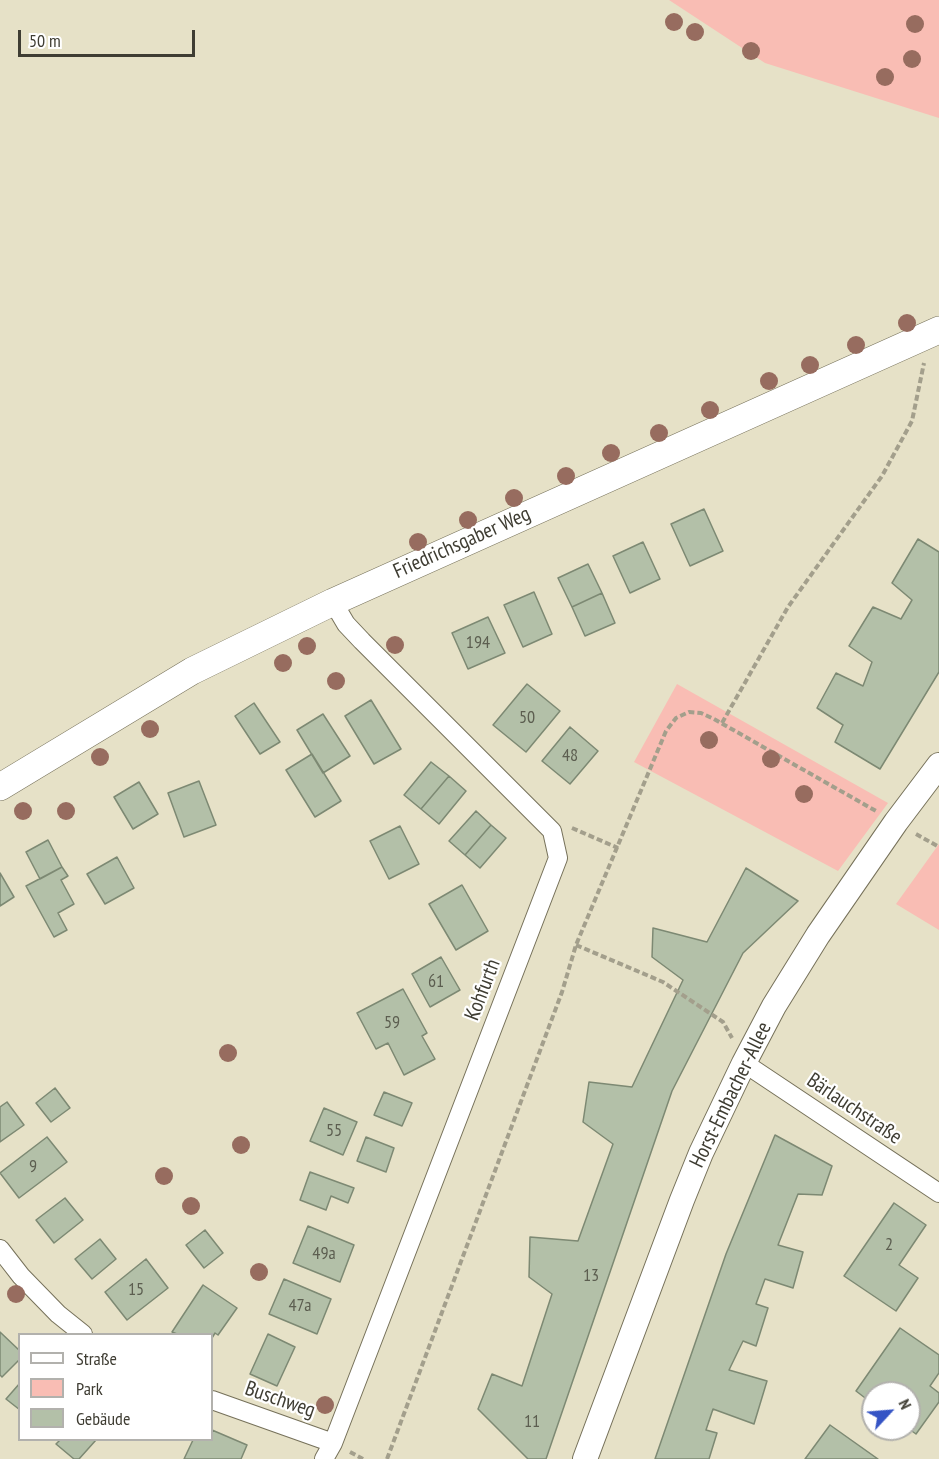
<!DOCTYPE html>
<html>
<head>
<meta charset="utf-8">
<style>
  body { margin:0 }
  #map { position:relative; width:939px; height:1459px; overflow:hidden; background:#e6e1c7; font-family:"PT Sans Narrow",sans-serif }
  canvas { display:block }
  .legend { position:absolute; left:18px; top:1333px; width:195px; height:108px; box-sizing:border-box; background:#fff; border:2px solid #b2b1ad; margin:0; padding:8px 10px; list-style:none; font-size:18px; color:#3f3d33 }
  .legend li { display:flex; align-items:center; gap:12px; height:30px }
  .legend b { width:30px; border:2px solid #b2b1ad }
  .north { position:absolute; left:861px; top:1381px; width:60px; height:60px; box-sizing:border-box; background:#fff; border:2px solid #b2b1ad; border-radius:50%; rotate:64deg; font-size:16px; font-weight:700; line-height:24px; text-align:center; color:#3f3d33 }
  .north::after { content:''; display:block; margin:auto; width:21px; height:27px; background:#3554c5; clip-path:polygon(50% 0,100% 100%,50% 72%,0 100%) }
  .scale { position:absolute; left:18px; top:30px; width:177px; height:27px; box-sizing:border-box; border:3px solid #3f3d33; border-top:0; padding-left:8px; font-size:18px; line-height:21px; white-space:nowrap; color:#3f3d33; -webkit-text-stroke:4px #fff; paint-order:stroke }
</style>
</head>
<body>
<div id="map">
<canvas width="939" height="1459"></canvas>
<ul class="legend">
<li><b style="height:8px;background:#fff"></b>Straße</li>
<li><b style="height:16px;background:#f9bdb4"></b>Park</li>
<li><b style="height:16px;background:#b3c0a8"></b>Gebäude</li>
</ul>
<div class="north">N</div>
<div class="scale">50 m</div>
</div>
<script>
const g = document.querySelector('canvas').getContext('2d');
g.lineJoin = 'round';
function fill(path, color) { g.fillStyle = color; g.fill(path, 'evenodd'); }
const toPath = rows => new Path2D(rows.map(r => 'M' + r).join(''));
function trace(path, color, width, dash) { g.strokeStyle = color; g.lineWidth = width; g.lineCap = dash ? 'butt' : 'round'; g.setLineDash(dash || []); g.stroke(path); }
function write(font, color, halo, rows, align = 'center') {
  g.font = font + ' "PT Sans Narrow",sans-serif'; g.lineWidth = 4.5; g.setLineDash([]); g.textBaseline = 'middle'; g.strokeStyle = halo; g.fillStyle = color; for (const [text, x, y, turn = 0] of rows) {
    g.save(); g.translate(x, y); g.rotate((+turn || 0) * Math.PI / 180); g.textAlign = isNaN(turn) ? turn : align; if (halo) g.strokeText(text, 0, 0); g.fillText(text, 0, 0); g.restore();
  }
}
fill(toPath([
  [669,0,939,0,939,118,765,63],
  [677,684,888,803,838,871,634,762],
  [939,844,939,930,896,904]
]), '#f9bdb4');
const building = toPath([
  [704,509,723,551,690,566,671,524,704,509],
  [918,539,939,552,939,672,880,769,835,742,843,725,817,708,836,673,863,686,872,662,849,646,873,607,901,619,912,600,892,583,918,539],
  [643,542,660,579,630,593,613,556,643,542],
  [588,564,602,593,572,607,558,578,588,564],
  [534,592,552,634,523,647,504,605,534,592],
  [602,593,615,623,585,636,572,607,602,593],
  [488,617,505,653,468,669,452,633,488,617],
  [527,684,560,711,526,752,493,725,527,684],
  [371,700,401,749,374,764,345,716,371,700],
  [254,703,280,742,260,754,235,716,254,703],
  [323,714,350,756,323,773,297,730,323,714],
  [570,727,598,751,570,784,542,761,570,727],
  [312,754,341,801,315,817,286,770,312,754],
  [431,762,449,776,421,809,404,795,431,762],
  [449,776,466,791,439,824,421,809,449,776],
  [199,781,216,825,184,837,168,793,199,781],
  [139,782,158,814,133,829,114,797,139,782],
  [476,811,491,825,465,855,449,841,476,811],
  [491,825,506,838,480,868,465,855,491,825],
  [400,826,419,864,389,879,370,841,400,826],
  [48,840,62,867,40,879,26,852,48,840],
  [117,857,134,888,105,904,87,874,117,857],
  [62,867,68,876,61,880,74,904,58,913,67,930,54,937,26,886,62,867],
  [746,868,798,901,743,953,672,1091,546,1459,528,1459,478,1409,492,1374,522,1386,552,1294,529,1277,530,1237,578,1241,613,1144,583,1122,589,1082,632,1087,683,980,652,957,653,928,707,942,746,868],
  [0,873,14,897,0,906,0,873],
  [462,885,488,931,456,950,429,904,462,885],
  [441,957,460,990,430,1007,412,974,441,957],
  [403,989,427,1033,422,1036,435,1059,404,1075,388,1043,376,1049,357,1013,403,989],
  [55,1088,70,1108,51,1122,36,1103,55,1088],
  [384,1092,412,1103,402,1126,374,1115,384,1092],
  [7,1102,24,1125,0,1142,0,1107,7,1102],
  [324,1108,357,1122,343,1155,310,1141,324,1108],
  [775,1135,832,1166,822,1195,798,1194,778,1245,803,1252,793,1288,765,1279,756,1304,768,1308,756,1346,743,1341,729,1370,767,1381,754,1424,713,1409,706,1430,717,1433,709,1459,655,1459,726,1254,775,1135],
  [47,1137,67,1162,19,1198,0,1173,47,1137],
  [366,1137,394,1148,386,1172,357,1161,366,1137],
  [310,1172,354,1188,348,1203,331,1196,326,1210,300,1200,310,1172],
  [65,1198,83,1220,54,1243,36,1220,65,1198],
  [894,1203,926,1225,899,1265,918,1278,896,1311,844,1276,894,1203],
  [308,1226,354,1245,340,1282,293,1263,308,1226],
  [205,1230,223,1253,204,1268,186,1245,205,1230],
  [100,1239,116,1259,92,1279,75,1259,100,1239],
  [146,1259,168,1288,127,1320,105,1292,146,1259],
  [284,1279,331,1299,317,1334,269,1314,284,1279],
  [203,1285,237,1308,218,1335,215,1333,212,1338,212,1334,177,1334,172,1332,203,1285],
  [900,1328,939,1355,939,1373,930,1386,939,1393,939,1402,916,1434,909,1429,909,1393,873,1393,873,1404,856,1391,900,1328],
  [0,1332,20,1351,20,1359,2,1377,0,1375,0,1332],
  [268,1334,295,1347,277,1386,250,1374,268,1334],
  [20,1383,20,1410,6,1399,20,1383],
  [830,1425,878,1459,805,1459,830,1425],
  [212,1430,247,1445,241,1459,184,1459,193,1440,212,1440,212,1430],
  [60,1440,96,1440,79,1459,74,1459,56,1444,60,1440]
]);
fill(building, '#b3c0a8');
trace(building, '#7d8973', 1.5);
const minor = toPath([
  [744,1063,939,1193],
  [0,1249,21,1276,58,1314,83,1334],
  [212,1400,333,1443],
  [324,1459,333,1443,558,858,552,831,362,641,346,624,333,602]
]);
const tertiary = toPath([
  [585,1459,682,1200,701,1153,744,1063,774,1006,818,935,896,822,939,765]
]);
const secondary = toPath([
  [0,787,192,671,333,602,939,330]
]);
trace(minor, '#76715a', 20);
trace(tertiary, '#76715a', 26);
trace(secondary, '#76715a', 28);
trace(toPath([
  [722,723,788,607,882,476,912,421,924,363],
  [572,828,618,848],
  [916,834,939,847],
  [576,945,663,982,723,1022,732,1038],
  [350,1452,363,1459],
  [387,1459,562,992,576,945,666,731,676,718,689,712,701,713,714,719,876,811]
]), '#a39f8c', 4, [6, 3]);
trace(minor, '#fff', 18);
trace(tertiary, '#fff', 24);
trace(secondary, '#fff', 27);
g.fillStyle = '#976c5f';
for (const [x, y] of [
  [674,22],
  [915,24],
  [695,32],
  [751,51],
  [912,59],
  [885,77],
  [907,323],
  [856,345],
  [810,365],
  [769,381],
  [710,410],
  [659,433],
  [611,453],
  [566,476],
  [514,498],
  [468,520],
  [418,542],
  [395,645],
  [307,646],
  [283,663],
  [336,681],
  [150,729],
  [709,740],
  [100,757],
  [771,759],
  [804,794],
  [23,811],
  [66,811],
  [228,1053],
  [241,1145],
  [164,1176],
  [191,1206],
  [259,1272],
  [16,1294],
  [325,1405]
]) { g.beginPath(); g.arc(x, y, 9, 0, 2 * Math.PI); g.fill(); }
write('18px', '#5c5e50', null, [
  ["194",478,643],
  ["50",527,718],
  ["48",570,756],
  ["61",436,982],
  ["59",392,1023],
  ["55",334,1131],
  ["9",33,1167],
  ["2",889,1245],
  ["49a",324,1254],
  ["13",591,1276],
  ["15",136,1290],
  ["47a",300,1306],
  ["11",532,1422]
]);
write('21px', '#3f3d33', '#fff', [
  ["Friedrichsgaber Weg",462,543,-24],
  ["Kohfurth",483,990,-69],
  ["Horst-Embacher-Allee",731,1095,-64],
  ["Bärlauchstraße",854,1109,34],
  ["Buschweg",280,1400,19]
]);
</script>
</body>
</html>
